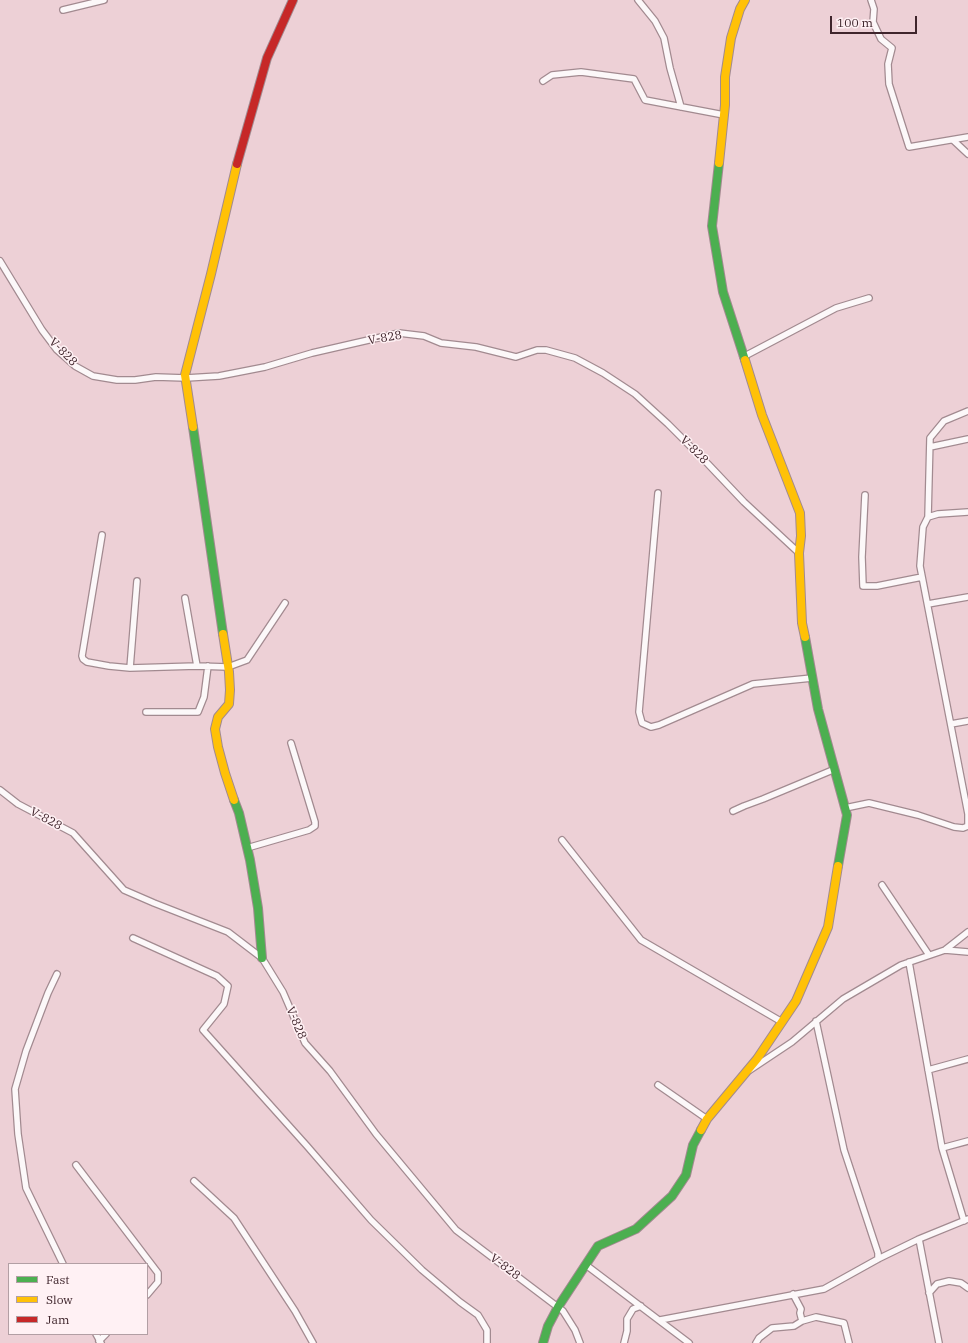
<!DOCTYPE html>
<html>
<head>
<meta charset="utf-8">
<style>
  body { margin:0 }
  #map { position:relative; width:968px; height:1343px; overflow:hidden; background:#edd0d6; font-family:"IBM Plex Serif",serif }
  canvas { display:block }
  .legend { position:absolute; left:8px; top:1263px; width:140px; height:72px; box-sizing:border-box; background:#fff1f4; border:1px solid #b29fa4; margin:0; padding:5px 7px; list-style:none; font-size:12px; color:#3f252c }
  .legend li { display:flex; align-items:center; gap:8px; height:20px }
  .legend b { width:20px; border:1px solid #b29fa4 }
  .scale { position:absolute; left:830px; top:16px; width:87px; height:18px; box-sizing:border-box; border:2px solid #3f252c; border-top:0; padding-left:5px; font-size:12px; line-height:14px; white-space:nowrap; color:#3f252c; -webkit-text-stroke:3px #fff1f4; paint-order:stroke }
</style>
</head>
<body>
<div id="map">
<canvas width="968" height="1343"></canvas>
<ul class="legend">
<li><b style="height:5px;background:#4caf50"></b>Fast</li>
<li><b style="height:5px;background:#ffc107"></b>Slow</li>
<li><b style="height:5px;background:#c62828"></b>Jam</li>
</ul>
<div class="scale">100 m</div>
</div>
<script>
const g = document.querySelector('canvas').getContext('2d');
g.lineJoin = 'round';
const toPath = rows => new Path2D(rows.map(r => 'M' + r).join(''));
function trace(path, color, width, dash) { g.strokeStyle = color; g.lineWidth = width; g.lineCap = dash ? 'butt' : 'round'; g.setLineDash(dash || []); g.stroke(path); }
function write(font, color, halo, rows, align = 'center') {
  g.font = font + ' "IBM Plex Serif",serif'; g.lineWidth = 3; g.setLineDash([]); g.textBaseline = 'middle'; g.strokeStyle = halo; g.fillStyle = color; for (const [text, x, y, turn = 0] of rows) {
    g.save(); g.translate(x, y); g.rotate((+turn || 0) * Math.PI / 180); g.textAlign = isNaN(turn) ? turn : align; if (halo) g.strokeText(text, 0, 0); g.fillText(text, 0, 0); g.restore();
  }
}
const street = toPath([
  [638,0,655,21,664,38,670,68,681,107],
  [871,0,874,9,873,22,881,39,892,48,888,64,889,84,909,147,968,137],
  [63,10,104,0],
  [543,81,552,75,581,72,634,79,645,100,724,115],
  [953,140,968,154],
  [0,261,42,330,57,350,75,366,93,376,117,380,135,380,156,377,186,378,219,376,265,367,312,353,399,333,424,336,441,343,476,347,516,357,537,350,546,350,575,358,603,373,635,394,668,424,708,464,744,502,799,553],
  [743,357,836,308,869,298],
  [930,447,968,439],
  [658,493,639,712,642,723,651,727,659,725,753,684,812,678],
  [865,495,862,557,863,586,877,586,922,577],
  [928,517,930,438,944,421,968,411],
  [102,535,82,656,83,659,87,662,109,666,130,668,197,666,228,667,247,660,285,603],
  [185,598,197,666],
  [928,604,968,597],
  [130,668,137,581],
  [146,712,198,712,204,697,208,666],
  [951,724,968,721],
  [0,790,18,804,73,833,124,890,154,903,228,932,262,958,283,992,305,1043,330,1071,376,1134,456,1230,563,1311,575,1330,580,1343],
  [845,808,869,803,918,815,954,827,963,828,968,826,968,814,920,566,923,527,928,517,938,514,968,512],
  [733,811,744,806,763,799,835,769],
  [562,840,641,940,782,1022],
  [247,848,309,830,315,826,315,822,291,743],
  [882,885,929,955],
  [133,938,217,976,228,986,224,1004,203,1030,307,1146,371,1220,422,1270,460,1302,478,1315,487,1330,487,1343],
  [945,950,968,952],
  [909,962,942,1148,964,1221],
  [57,974,48,993,26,1051,15,1089,18,1134,26,1188,63,1264],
  [816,1021,844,1150,878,1253,878,1259],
  [750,1070,792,1042,843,999,901,965,945,950,968,932],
  [928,1070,968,1059],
  [658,1085,707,1119],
  [942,1148,968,1141],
  [76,1165,158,1273,158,1282,147,1295],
  [194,1181,234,1218,295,1311,313,1343],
  [919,1239,939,1343],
  [586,1265,689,1343],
  [929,1293,937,1284,949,1281,961,1283,968,1288],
  [660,1320,824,1289,878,1259,919,1239,968,1219],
  [802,1321,816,1317,844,1323,849,1343],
  [96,1334,101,1343],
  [99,1341,106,1334],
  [624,1343,627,1331,627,1319,633,1309,641,1306],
  [756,1343,759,1338,772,1328,794,1326,802,1321,800,1313,801,1309,793,1294]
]);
const fast = toPath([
  [719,163,712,226,723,292,745,360],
  [193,427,223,634],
  [805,637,818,709,847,815,838,866],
  [234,800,239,813,250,860,258,908,262,958],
  [543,1343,548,1326,558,1307,598,1246,636,1229,672,1196,686,1175,693,1145,701,1130]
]);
const slow = toPath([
  [719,163,725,105,725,77,731,38,740,9,745,0],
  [745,360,762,415,800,513,801,536,799,553,802,623,805,637],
  [193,427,185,375,211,274,237,164],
  [223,634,229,672,230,690,229,704,218,717,215,729,218,747,225,773,234,800],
  [701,1130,707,1119,757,1059,796,1001,828,927,838,866]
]);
const jam = toPath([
  [237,164,267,58,293,0]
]);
trace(street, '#a28a90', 8);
trace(fast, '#a28a90', 10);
trace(slow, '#a28a90', 10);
trace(jam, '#a28a90', 10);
trace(street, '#fcf8f9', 5.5);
trace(fast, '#4caf50', 8);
trace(slow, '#ffc107', 8);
trace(jam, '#c62828', 8);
write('12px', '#3f252c', '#fff1f4', [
  ["V-828",385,338,-10],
  ["V-828",63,352,45],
  ["V-828",694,450,45],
  ["V-828",46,819,28],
  ["V-828",296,1023,67],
  ["V-828",505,1267,37]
]);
</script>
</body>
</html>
